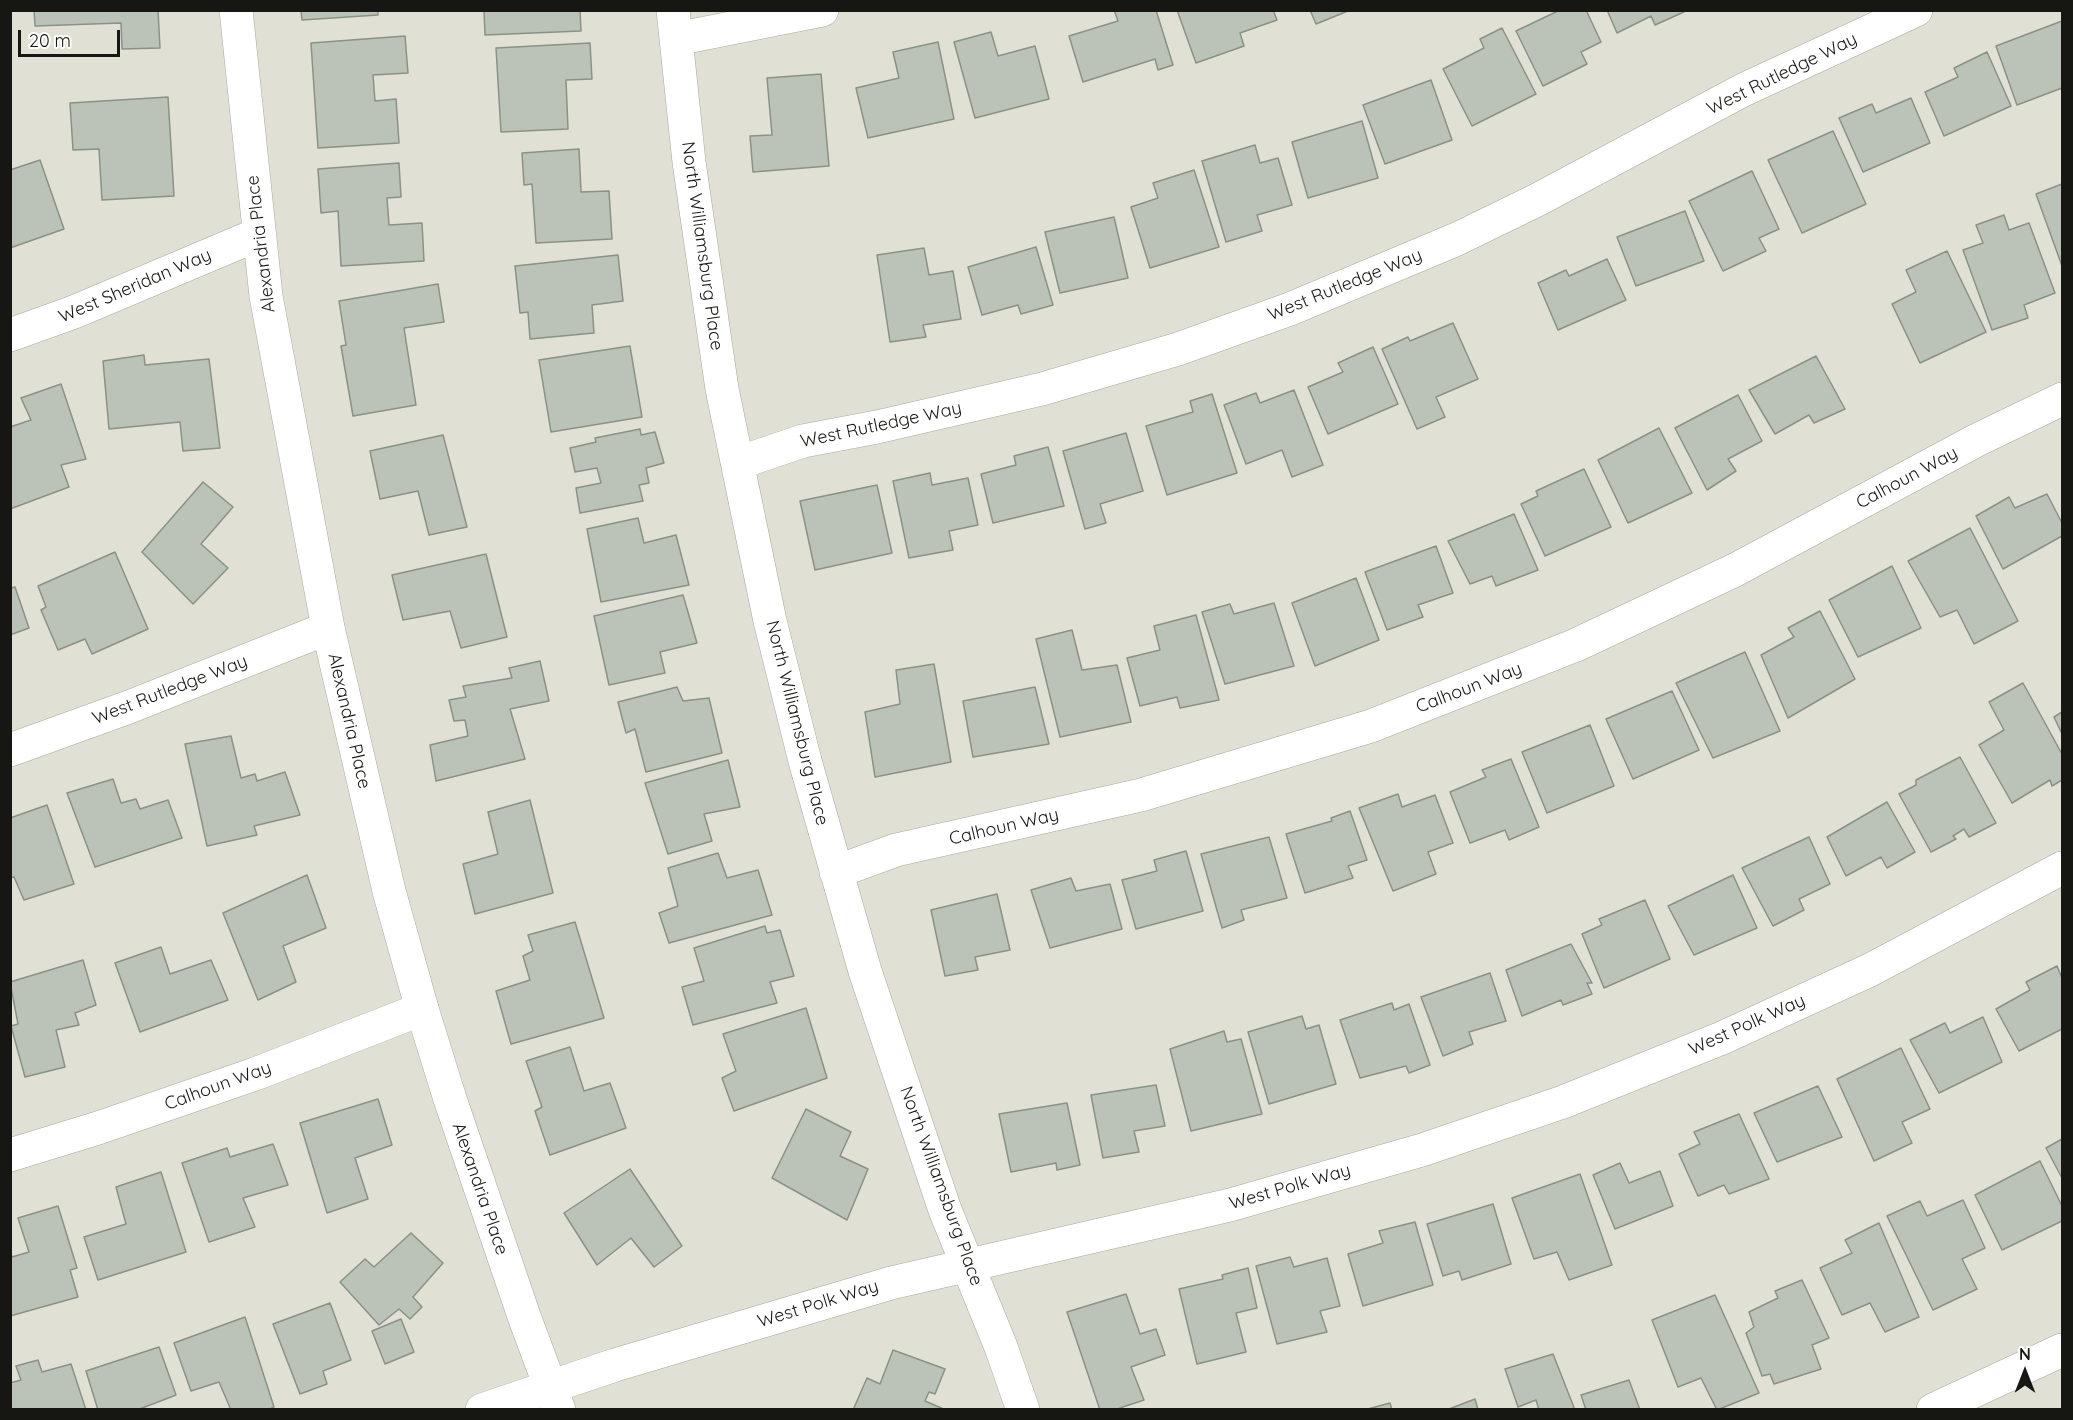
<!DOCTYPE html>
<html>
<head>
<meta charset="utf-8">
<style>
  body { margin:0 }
  #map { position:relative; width:2073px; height:1420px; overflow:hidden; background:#e0e1d4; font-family:Quicksand,sans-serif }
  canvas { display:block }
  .frame { position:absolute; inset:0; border:12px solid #161712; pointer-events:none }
  .north { position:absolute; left:1995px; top:1342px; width:60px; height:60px; -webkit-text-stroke:4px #fff; paint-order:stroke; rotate:0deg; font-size:16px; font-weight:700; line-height:24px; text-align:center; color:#161712 }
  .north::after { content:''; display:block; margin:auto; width:21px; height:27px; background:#161712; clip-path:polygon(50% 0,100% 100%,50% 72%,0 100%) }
  .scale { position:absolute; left:18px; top:30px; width:102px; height:27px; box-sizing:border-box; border:3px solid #161712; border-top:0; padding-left:8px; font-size:18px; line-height:21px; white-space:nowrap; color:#161712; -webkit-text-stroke:4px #fff; paint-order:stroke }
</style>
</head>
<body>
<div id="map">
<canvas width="2073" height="1420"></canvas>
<div class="frame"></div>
<div class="north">N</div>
<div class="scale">20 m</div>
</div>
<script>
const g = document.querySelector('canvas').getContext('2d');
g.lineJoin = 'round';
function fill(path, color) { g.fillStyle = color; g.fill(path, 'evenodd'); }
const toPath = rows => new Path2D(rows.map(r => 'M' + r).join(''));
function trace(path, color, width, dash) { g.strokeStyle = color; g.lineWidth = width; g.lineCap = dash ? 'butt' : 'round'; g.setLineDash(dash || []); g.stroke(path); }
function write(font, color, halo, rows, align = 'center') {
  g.font = font + ' Quicksand,sans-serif'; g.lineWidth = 6; g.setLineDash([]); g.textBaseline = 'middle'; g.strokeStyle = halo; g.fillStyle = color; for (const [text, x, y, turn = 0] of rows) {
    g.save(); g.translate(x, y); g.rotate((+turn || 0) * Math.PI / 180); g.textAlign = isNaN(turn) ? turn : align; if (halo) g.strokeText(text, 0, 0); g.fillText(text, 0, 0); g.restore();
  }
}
const building = toPath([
  [34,10,158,10,160,48,122,49,121,23,35,26,34,10],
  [301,10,378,10,378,15,302,20,301,10],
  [484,10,580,10,581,31,485,35,484,10],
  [1114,10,1156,10,1173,65,1158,70,1155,59,1083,82,1069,36,1118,21,1114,10],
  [1177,10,1273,10,1277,20,1240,33,1244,46,1196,63,1177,10],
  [1310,10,1348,10,1348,11,1316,24,1310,10],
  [1560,10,1586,10,1601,42,1581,52,1587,64,1543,86,1516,31,1560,10],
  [1607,10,1686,10,1686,11,1655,25,1651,16,1617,33,1607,10],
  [2062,21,2062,88,2017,105,1996,46,2062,21],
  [1502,28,1536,94,1472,126,1443,69,1484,48,1480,39,1502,28],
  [991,32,998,56,1035,46,1049,99,975,118,954,42,991,32],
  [405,36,408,73,373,75,375,101,396,99,399,143,318,148,311,43,405,36],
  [938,42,954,119,868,138,856,88,899,78,893,52,938,42],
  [590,43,592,79,566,80,568,129,501,132,496,48,590,43],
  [1987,52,2011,106,1944,136,1925,92,1958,77,1954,68,1987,52],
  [821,74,829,166,753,172,750,136,772,135,767,78,821,74],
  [1431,80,1452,140,1385,164,1363,105,1431,80],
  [168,97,174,196,102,200,99,149,73,150,70,103,168,97],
  [1911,98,1930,143,1863,172,1839,118,1872,104,1876,113,1911,98],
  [1362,121,1378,178,1308,198,1292,142,1362,121],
  [1833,131,1866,204,1802,233,1768,160,1833,131],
  [1255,145,1260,163,1278,158,1292,205,1257,215,1262,231,1226,242,1202,161,1255,145],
  [579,149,581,192,609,191,612,239,536,243,532,184,524,185,522,153,579,149],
  [40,160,64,229,10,248,10,170,40,160],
  [399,163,401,197,387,198,389,225,422,223,424,261,341,266,338,211,321,213,318,169,399,163],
  [1194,170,1219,247,1150,268,1131,207,1158,198,1153,183,1194,170],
  [1752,171,1779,229,1759,238,1766,251,1723,271,1689,201,1752,171],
  [2062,184,2062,266,2036,194,2062,184],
  [1685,211,1704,261,1636,286,1617,237,1685,211],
  [2004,215,2009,230,2029,223,2055,293,2024,305,2028,318,1992,330,1963,250,1983,243,1976,225,2004,215],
  [1114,217,1128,278,1060,293,1045,232,1114,217],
  [1036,247,1053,305,1021,314,1018,305,982,315,968,267,1036,247],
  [924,248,929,275,953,271,961,319,923,325,926,337,890,342,877,255,924,248],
  [1947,251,1986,332,1920,363,1892,304,1916,292,1906,270,1947,251],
  [618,255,623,301,592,305,594,333,530,339,528,312,520,313,515,266,618,255],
  [1607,259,1626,300,1558,330,1538,283,1566,270,1569,276,1607,259],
  [438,284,444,322,404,328,416,405,353,416,341,346,346,345,339,301,438,284],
  [1453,323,1478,379,1436,397,1445,417,1417,429,1382,349,1408,337,1410,341,1453,323],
  [630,346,642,417,551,432,539,360,630,346],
  [1373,347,1398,404,1328,434,1308,387,1343,372,1338,363,1373,347],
  [144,355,145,365,209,359,220,448,183,451,180,422,109,429,103,361,144,355],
  [1816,356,1845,409,1814,423,1809,415,1775,434,1749,390,1816,356],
  [61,384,86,459,61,465,69,487,10,509,10,427,31,420,21,398,61,384],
  [1294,390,1323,465,1292,477,1282,450,1246,464,1224,405,1256,393,1260,403,1294,390],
  [1212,394,1237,473,1167,495,1146,426,1193,412,1190,401,1212,394],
  [1738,395,1762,441,1728,459,1736,471,1707,490,1675,428,1738,395],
  [1659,428,1692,493,1628,523,1598,460,1659,428],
  [640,429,641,435,655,432,664,463,646,468,649,483,639,485,643,501,580,513,576,488,601,483,597,468,575,472,570,448,596,442,595,438,640,429],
  [1126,433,1143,491,1100,504,1106,523,1085,529,1063,451,1126,433],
  [443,435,467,527,429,535,418,491,380,499,370,451,443,435],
  [1048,447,1064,506,993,523,981,474,1016,465,1014,456,1048,447],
  [1584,469,1611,527,1545,556,1521,504,1538,496,1536,491,1584,469],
  [930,473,932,485,968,478,978,525,949,531,953,550,909,558,893,481,930,473],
  [203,482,233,507,201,544,228,568,193,604,142,552,203,482],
  [877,485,892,553,815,570,800,501,877,485],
  [2047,494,2062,523,2062,536,2003,569,1976,516,2009,497,2015,508,2047,494],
  [1514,514,1538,570,1496,586,1492,576,1470,584,1448,541,1514,514],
  [638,518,644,543,676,535,689,585,601,602,587,529,638,518],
  [1970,528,2018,621,1974,644,1957,610,1940,617,1908,561,1970,528],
  [1436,546,1453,593,1418,605,1423,617,1387,630,1365,572,1436,546],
  [115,552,148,629,92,654,85,639,58,650,41,610,46,607,38,586,115,552],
  [486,554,507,637,461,648,450,611,403,620,392,575,486,554],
  [1892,566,1921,628,1858,657,1829,600,1892,566],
  [1356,578,1379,640,1315,666,1292,603,1356,578],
  [15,587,29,628,10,635,10,588,15,587],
  [683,595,697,643,660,652,665,673,609,685,594,616,683,595],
  [1274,603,1294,666,1225,684,1202,612,1230,604,1234,614,1274,603],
  [1820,611,1855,679,1788,718,1761,655,1794,637,1788,628,1820,611],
  [1196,615,1219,700,1180,708,1177,697,1140,706,1127,658,1160,650,1154,626,1196,615],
  [1072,630,1082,670,1117,665,1131,722,1060,737,1036,639,1072,630],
  [1745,652,1780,731,1713,758,1676,683,1745,652],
  [540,661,549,701,510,709,525,759,436,781,430,745,468,736,465,720,454,721,449,700,466,697,463,686,512,678,509,668,540,661],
  [934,664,951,762,875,777,865,712,900,704,896,670,934,664],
  [2023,683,2062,754,2062,780,2052,786,2050,780,2012,803,1979,745,2004,730,1989,702,2023,683],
  [677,687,683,701,709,698,722,753,646,772,635,729,626,733,618,702,677,687],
  [1035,687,1049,744,973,757,963,701,1035,687],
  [1672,691,1699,750,1633,779,1606,719,1672,691],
  [2062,712,2062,734,2054,717,2062,712],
  [1590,725,1614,786,1547,813,1522,752,1590,725],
  [231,736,241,778,255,774,257,781,285,772,300,815,254,826,257,835,207,846,185,744,231,736],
  [1960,757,1996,823,1969,837,1964,829,1953,836,1956,839,1931,852,1899,794,1916,785,1916,780,1960,757],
  [1511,759,1539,827,1509,840,1505,830,1470,843,1450,792,1486,777,1482,770,1511,759],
  [728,760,740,807,704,814,712,841,668,854,645,783,728,760],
  [113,779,121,803,136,799,140,809,168,800,182,838,95,867,67,793,113,779],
  [1398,794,1402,807,1435,795,1453,843,1428,852,1436,874,1393,891,1359,808,1398,794],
  [530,800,553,893,475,914,463,864,498,854,488,812,530,800],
  [1887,802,1915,852,1887,868,1881,857,1846,876,1827,837,1887,802],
  [47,805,74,884,24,900,14,877,10,878,10,818,47,805],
  [1350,811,1367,860,1348,866,1353,878,1305,893,1286,834,1332,821,1331,818,1350,811],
  [1269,837,1287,898,1241,910,1244,920,1222,928,1201,854,1269,837],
  [1809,837,1830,884,1799,899,1804,910,1773,926,1742,868,1809,837],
  [1186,851,1203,911,1136,929,1122,880,1157,871,1154,860,1186,851],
  [718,853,727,878,758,870,772,915,669,943,659,913,678,906,668,868,718,853],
  [307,875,326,928,283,946,296,982,258,1000,223,913,307,875],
  [1733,875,1757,928,1694,955,1668,906,1733,875],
  [1071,878,1076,891,1110,884,1122,929,1050,948,1031,890,1071,878],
  [997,894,1010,950,975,957,978,970,945,976,931,910,997,894],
  [1645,900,1670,959,1604,988,1582,934,1602,925,1599,919,1645,900],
  [575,922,604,1018,511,1044,496,991,530,980,523,956,533,951,528,935,575,922],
  [765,926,767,933,780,930,794,976,770,982,777,1003,693,1025,682,987,704,981,694,948,765,926],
  [1571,944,1592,983,1587,983,1592,994,1563,1005,1561,1000,1522,1016,1506,970,1571,944],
  [161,947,170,974,211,960,228,1000,140,1032,115,963,161,947],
  [83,960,96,1005,75,1013,79,1025,56,1030,65,1067,25,1077,11,1026,18,1024,10,982,83,960],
  [2057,966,2062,978,2062,1029,2019,1051,1996,1009,2030,990,2026,982,2057,966],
  [1490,973,1506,1021,1469,1032,1473,1044,1443,1056,1421,997,1490,973],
  [1392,1003,1394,1010,1409,1004,1430,1065,1409,1073,1406,1066,1360,1078,1340,1020,1392,1003],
  [806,1008,827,1078,734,1111,722,1078,736,1071,723,1034,806,1008],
  [1302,1016,1306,1029,1319,1025,1336,1084,1269,1104,1248,1032,1302,1016],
  [1983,1017,2002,1062,1939,1093,1910,1040,1945,1023,1950,1033,1983,1017],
  [1224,1031,1227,1042,1241,1039,1262,1114,1191,1131,1170,1049,1224,1031],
  [570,1047,584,1091,610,1083,626,1128,550,1155,535,1111,542,1107,526,1061,570,1047],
  [1901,1048,1930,1109,1902,1122,1912,1143,1874,1161,1837,1079,1901,1048],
  [1156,1085,1165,1126,1134,1131,1139,1152,1103,1158,1091,1095,1156,1085],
  [1818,1086,1842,1137,1777,1162,1754,1113,1818,1086],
  [378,1099,392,1145,355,1158,368,1199,327,1213,300,1123,378,1099],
  [1067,1103,1080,1165,1057,1170,1056,1163,1011,1172,999,1114,1067,1103],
  [806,1109,851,1132,840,1156,868,1169,847,1220,772,1178,806,1109],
  [1739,1114,1769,1179,1729,1194,1724,1185,1698,1196,1679,1154,1700,1144,1694,1132,1739,1114],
  [2062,1139,2062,1178,2046,1148,2062,1139],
  [273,1144,288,1185,243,1198,255,1227,209,1242,182,1163,227,1148,230,1157,273,1144],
  [2040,1161,2062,1206,2062,1221,2002,1250,1975,1195,2040,1161],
  [1620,1163,1629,1183,1660,1171,1673,1206,1615,1229,1593,1175,1620,1163],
  [630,1169,682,1246,654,1267,631,1238,597,1265,564,1213,630,1169],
  [161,1172,186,1252,98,1280,84,1237,126,1224,116,1187,161,1172],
  [1580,1174,1612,1265,1569,1280,1557,1252,1534,1259,1512,1198,1580,1174],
  [1963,1200,1985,1248,1962,1259,1977,1289,1933,1310,1887,1216,1920,1201,1927,1216,1963,1200],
  [1493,1204,1511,1264,1462,1280,1459,1271,1443,1276,1427,1224,1493,1204],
  [58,1206,77,1268,70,1270,78,1297,10,1316,10,1251,12,1257,29,1252,18,1218,58,1206],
  [1415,1222,1433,1285,1363,1306,1348,1254,1383,1243,1379,1231,1415,1222],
  [1879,1223,1919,1317,1885,1332,1870,1303,1842,1315,1820,1268,1852,1253,1845,1240,1879,1223],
  [411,1233,443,1263,413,1297,422,1307,410,1319,399,1309,379,1325,340,1282,365,1259,374,1267,411,1233],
  [1290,1257,1294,1267,1327,1258,1340,1306,1320,1311,1327,1332,1277,1344,1256,1266,1290,1257],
  [1248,1268,1257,1308,1236,1313,1246,1352,1197,1364,1179,1289,1223,1279,1222,1275,1248,1268],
  [1802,1280,1829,1338,1812,1345,1821,1369,1774,1384,1770,1374,1762,1376,1746,1333,1754,1327,1749,1312,1778,1298,1775,1291,1802,1280],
  [1126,1294,1140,1334,1156,1329,1165,1355,1131,1367,1144,1400,1114,1410,1100,1410,1067,1312,1126,1294],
  [1715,1295,1759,1393,1717,1410,1701,1378,1678,1387,1652,1320,1715,1295],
  [330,1303,351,1360,323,1371,327,1384,300,1394,273,1324,330,1303],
  [245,1317,274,1407,268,1410,231,1410,219,1382,191,1391,174,1343,245,1317],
  [401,1319,414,1352,385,1364,372,1331,401,1319],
  [159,1347,176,1395,137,1410,98,1410,86,1371,159,1347],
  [893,1350,945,1369,935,1394,929,1392,925,1401,946,1410,853,1410,867,1378,880,1384,893,1350],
  [1553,1354,1575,1410,1539,1410,1536,1400,1518,1407,1505,1369,1553,1354],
  [38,1360,42,1372,71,1364,86,1410,10,1410,10,1383,21,1380,16,1366,38,1360],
  [1629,1380,1640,1410,1586,1410,1581,1395,1629,1380],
  [1475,1399,1478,1410,1449,1410,1449,1409,1475,1399],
  [1390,1403,1392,1410,1364,1410,1390,1403]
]);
fill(building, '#bbc3b8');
trace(building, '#8a9186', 1.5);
const street = toPath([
  [673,10,689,162,722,389,770,621,805,761,865,971,945,1210,1001,1347,1023,1410],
  [676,39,822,10],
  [10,335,74,312,259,234],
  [738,463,803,441,877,427,1042,389,1178,349,1290,309,1457,239,1537,200,1743,90,1916,10],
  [10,750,129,707,328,628],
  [836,872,896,850,1141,795,1371,726,1576,645,1735,570,1977,440,2062,399],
  [10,1155,98,1128,255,1074,422,1009],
  [482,1410,615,1365,891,1283,1230,1205,1422,1150,1563,1102,1722,1038,1870,970,2062,868],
  [1933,1410,2062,1350]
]);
const secondary = toPath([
  [236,10,266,296,328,628,389,891,422,1009,450,1099,525,1319,559,1410]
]);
trace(street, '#a7a99c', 34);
trace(secondary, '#a7a99c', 34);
trace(street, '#fff', 33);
trace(secondary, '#fff', 33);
write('18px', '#161712', '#fff', [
  ["West Rutledge Way",1782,74,-26],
  ["Alexandria Place",261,244,-97],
  ["North Williamsburg Place",702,246,82],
  ["West Rutledge Way",1345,285,-22],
  ["West Sheridan Way",135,286,-23],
  ["West Rutledge Way",881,425,-12],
  ["Calhoun Way",1907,478,-28],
  ["Calhoun Way",1469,688,-21],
  ["West Rutledge Way",170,690,-21],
  ["Alexandria Place",349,721,77],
  ["North Williamsburg Place",797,723,76],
  ["Calhoun Way",1004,827,-13],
  ["West Polk Way",1747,1025,-24],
  ["Calhoun Way",218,1086,-20],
  ["North Williamsburg Place",941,1186,70],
  ["West Polk Way",1290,1187,-16],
  ["Alexandria Place",480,1189,71],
  ["West Polk Way",818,1304,-17]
]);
</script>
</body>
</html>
